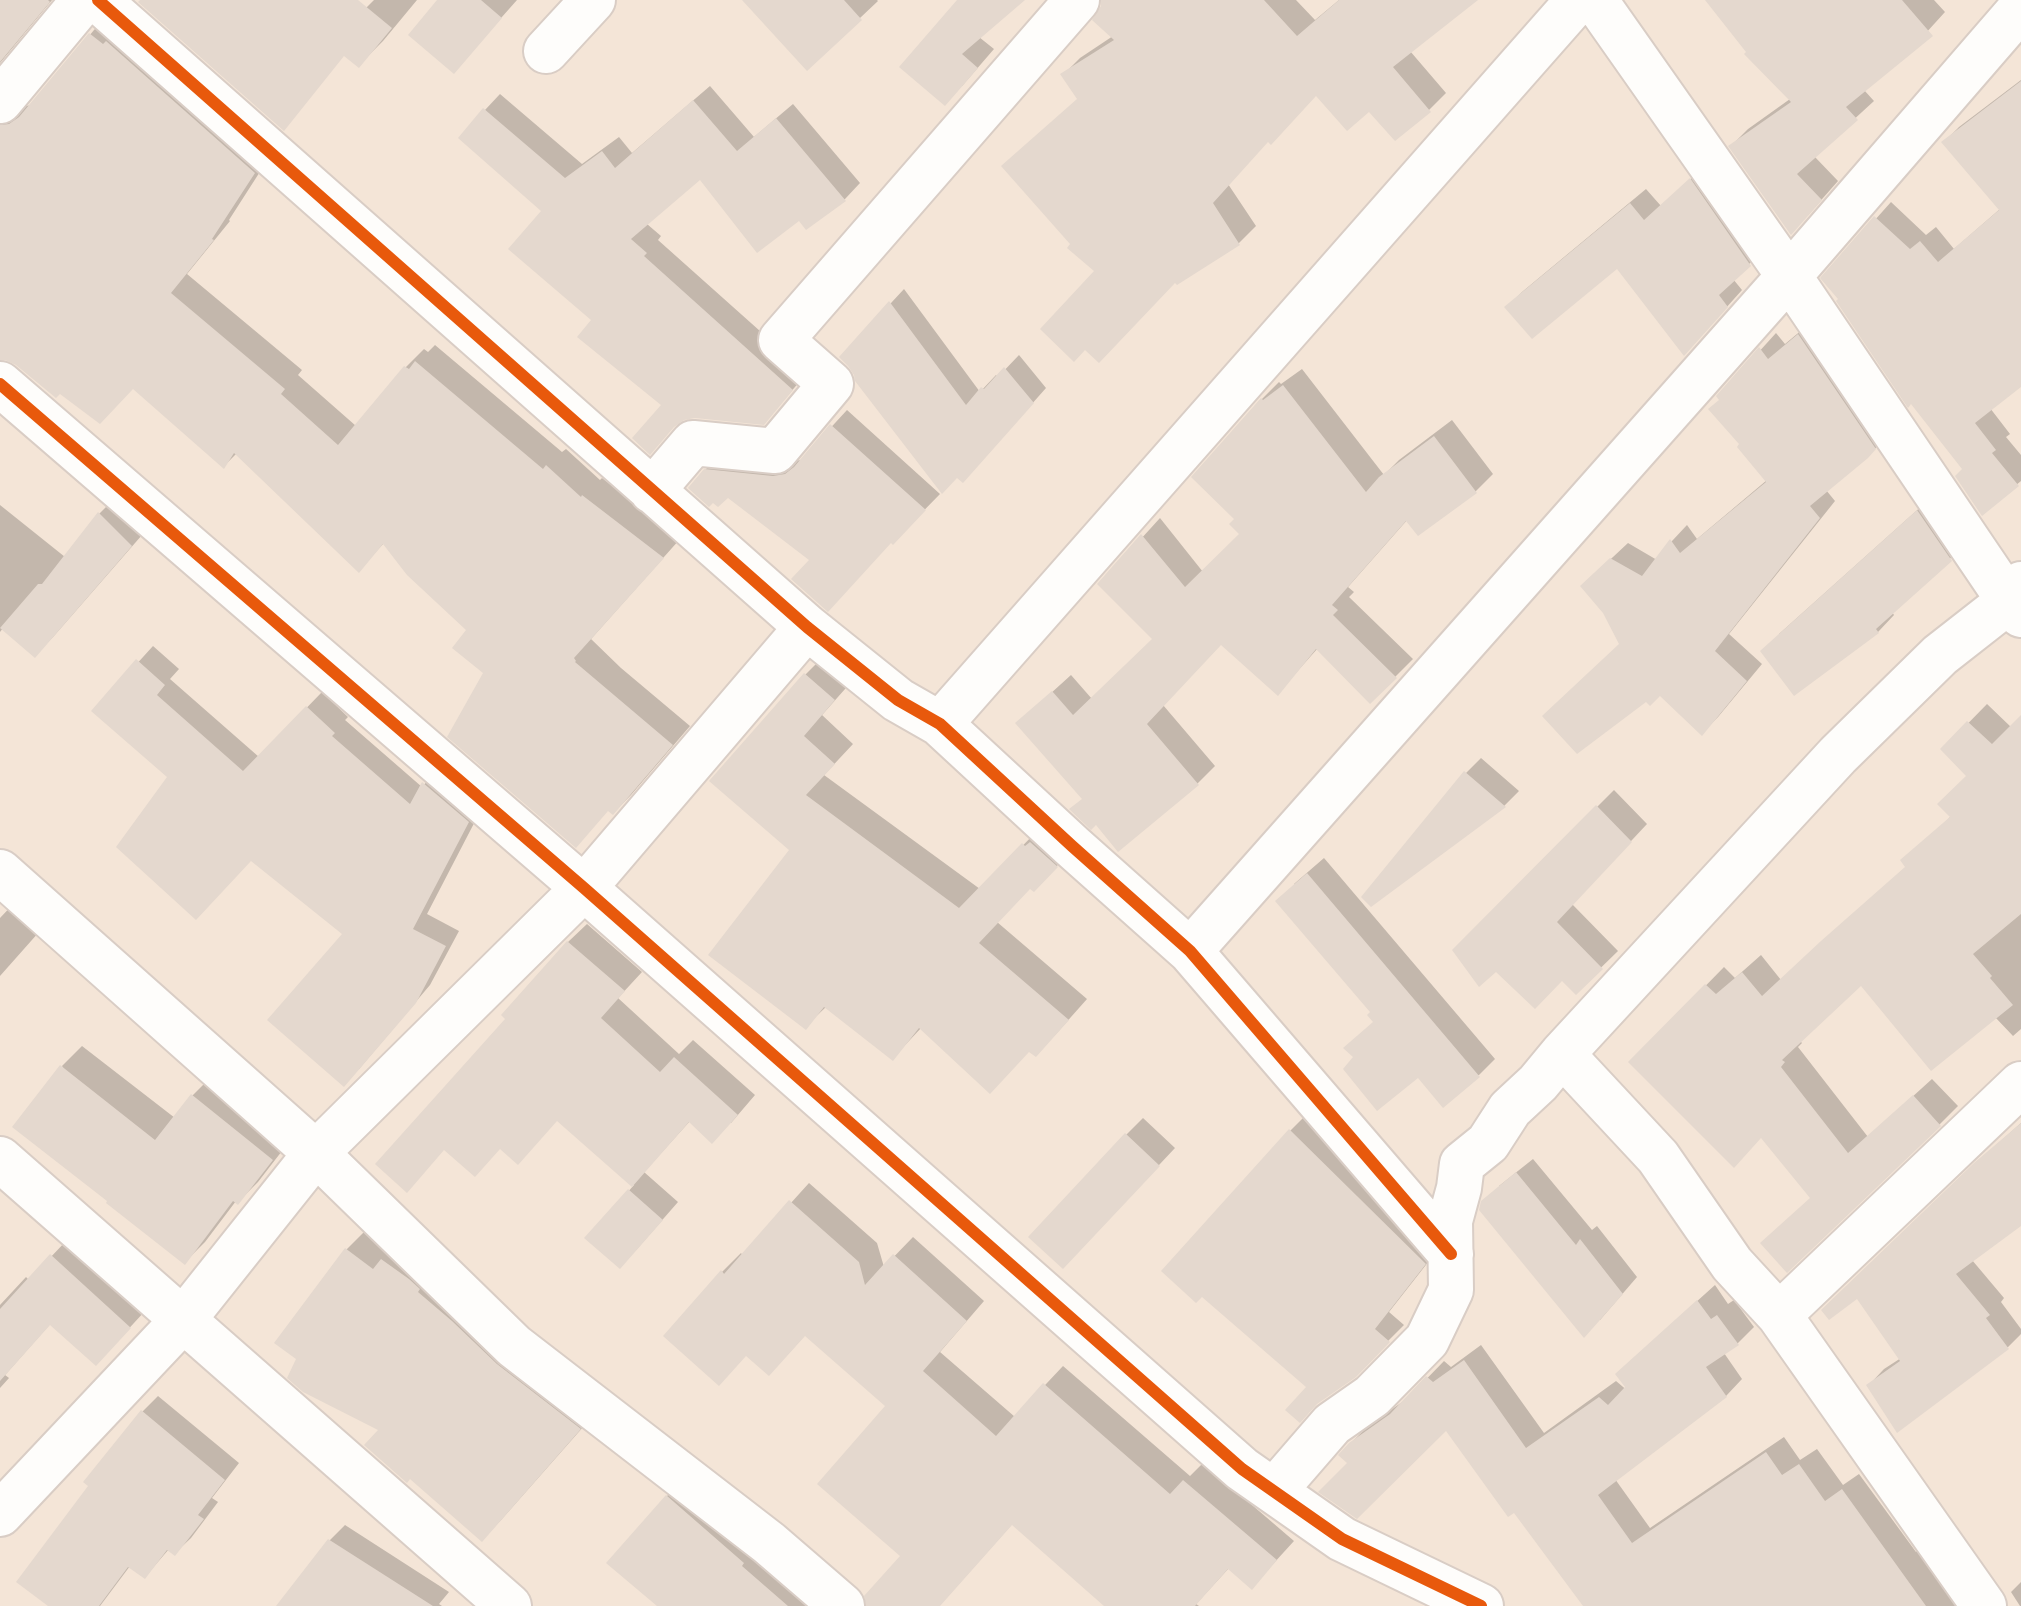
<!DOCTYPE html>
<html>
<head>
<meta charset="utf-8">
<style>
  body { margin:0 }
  canvas { display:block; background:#f8f0e7 }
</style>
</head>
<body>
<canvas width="2021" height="1606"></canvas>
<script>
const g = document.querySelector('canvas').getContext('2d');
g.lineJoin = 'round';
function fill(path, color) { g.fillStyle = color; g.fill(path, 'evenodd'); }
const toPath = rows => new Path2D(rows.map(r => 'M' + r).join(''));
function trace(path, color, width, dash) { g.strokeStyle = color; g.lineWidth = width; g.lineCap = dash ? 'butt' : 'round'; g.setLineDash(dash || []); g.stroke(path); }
fill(toPath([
  [0,0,2021,0,2021,1606,0,1606]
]), '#f4e5d7');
fill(toPath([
  [0,0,52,0,0,63],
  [374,0,417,0,383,41,359,65,331,43],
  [440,0,517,0,454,71],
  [744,0,877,0,878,1,807,68],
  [960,0,1022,0,979,37,994,49,962,86],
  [1103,0,1296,0,1315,20,1339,0,1475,0,1410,51,1446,93,1429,110,1369,109,1316,94,1268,140,1228,184,1256,226,1239,243,1177,282,1097,271,1073,244,1079,98,1063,75,1080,58,1113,36],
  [1709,0,1934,0,1945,12,1915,45,1864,90,1874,101,1814,156,1838,181,1808,215,1731,146,1748,129,1790,99,1749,52],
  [112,12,272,153,229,220,230,221,187,274,302,370,298,375,356,426,406,367,424,349,428,352,435,345,562,452,566,449,600,480,602,478,680,539,591,639,621,668,690,726,631,795,613,813,485,672,469,630,384,543,359,570,237,453,224,466,133,387,0,358,0,99,14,108,32,105,94,30],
  [2021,80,2021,385,1990,408,2010,434,2006,437,2021,455,2021,481,1982,513,1965,469,1823,278,1891,202,1926,235,1936,227,1954,249,2000,209,1944,142,1959,127],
  [710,86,754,137,793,104,860,183,845,199,806,227,799,218,701,177,647,224,661,236,658,240,807,373,764,423,664,405,594,319,544,210,485,110,500,94,582,164,619,137,632,153],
  [1706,165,1765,249,1733,279,1742,290,1699,338,1617,266,1507,307,1522,292,1646,189,1661,206],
  [904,289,980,392,996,375,998,377,1019,355,1046,388,976,467,856,374,841,357],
  [1815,319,1884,439,1867,457,1826,490,1835,501,1729,634,1762,664,1718,717,1702,733,1660,693,1621,643,1598,571,1628,543,1657,560,1672,541,1687,525,1697,539,1767,480,1742,444,1718,397,1776,333,1785,344],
  [1302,369,1384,475,1399,460,1452,420,1493,474,1476,491,1418,534,1408,519,1348,587,1354,592,1349,597,1413,659,1395,677,1318,648,1278,693,1222,643,1163,705,1215,766,1197,784,1084,798,1018,723,1071,675,1092,699,1154,638,1100,584,1160,518,1203,572,1241,534,1237,518,1262,399,1279,382,1281,384],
  [847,410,940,494,893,542,812,560,705,470,721,455,789,462,801,460],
  [1934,495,1967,543,1892,612,1894,615,1878,632,1779,634],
  [117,496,149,527,53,637,35,655,3,628,0,632,0,505,65,557,99,514],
  [153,646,179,669,170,679,259,757,322,692,348,717,345,720,422,787,439,768,483,806,427,914,459,931,430,985,359,1069,344,934,94,711],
  [825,655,853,680,822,715,853,744,824,775,980,889,1043,825,1076,846,1053,870,1031,886,997,922,1087,999,1055,1035,1030,1050,922,1027,893,1058,827,1006,805,1027,791,850,712,781,806,674],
  [1987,704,2012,728,2021,718,2021,1029,2013,1036,1995,1017,1861,983,1800,1041,1802,1043,1798,1047,1868,1137,1932,1079,1958,1106,1939,1125,1812,1197,1762,1136,1631,1062,1724,967,1735,978,1761,955,1781,980,1907,866,1951,816,1969,775,1943,749],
  [1481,758,1519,791,1504,806,1371,904,1466,773],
  [1614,790,1647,824,1572,904,1618,951,1576,992,1562,978,1496,970,1454,950],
  [1324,858,1495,1059,1479,1075,1418,1075,1356,1057,1375,1021,1373,1012,1294,884],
  [18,899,47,923,0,976,0,918],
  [587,924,642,972,618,998,679,1054,693,1040,755,1095,731,1123,690,1121,644,1172,678,1202,636,1250,587,1238,634,1185,558,1119,508,1019,568,942],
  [82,1046,175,1118,192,1096,213,1075,292,1138,258,1182,238,1202,236,1201,205,1242,185,1262,62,1066],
  [1306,1115,1440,1247,1389,1312,1404,1325,1354,1375,1309,1387,1290,1131],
  [1143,1118,1175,1148,1079,1250,1126,1135],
  [2021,1123,2021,1223,1972,1260,2004,1298,2001,1302,2021,1329,2021,1334,2008,1347,1869,1385,1884,1369,1901,1358,1993,1148],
  [1533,1159,1592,1230,1597,1226,1637,1277,1600,1320,1499,1186],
  [809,1183,877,1243,884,1267,913,1237,984,1301,940,1352,1015,1417,1063,1366,1190,1476,1203,1463,1294,1541,1252,1587,1229,1568,1196,1604,1199,1606,1107,1606,1013,1523,939,1606,868,1606,903,1556,888,1406,806,1334,787,1355,722,1272,741,1253,743,1256],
  [366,1230,599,1409,501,1520,482,1540,381,1429,277,1342,347,1249],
  [67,1240,145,1311,111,1348,51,1323,5,1375,9,1378,0,1388,0,1305,26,1277,29,1280],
  [1715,1285,1728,1304,1734,1300,1754,1327,1737,1344,1724,1353,1742,1379,1726,1396,1615,1479,1650,1528,1784,1437,1800,1460,1817,1449,1843,1485,1859,1474,1916,1552,1918,1550,1958,1606,1585,1606,1515,1510,1446,1428,1350,1463,1350,1444,1368,1426,1408,1398,1444,1361,1451,1367,1481,1345,1544,1433,1616,1381,1629,1392,1634,1358],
  [158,1396,239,1463,212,1498,218,1502,191,1538,175,1553,169,1549,145,1577,130,1566,100,1606,51,1606,91,1486,86,1482,143,1411],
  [686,1478,827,1606,660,1606,667,1496],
  [345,1525,449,1592,439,1604,442,1606,279,1606,330,1540],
  [2021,1582,2021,1606,2020,1606,2011,1592]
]), '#0003');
fill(toPath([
  [0,0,48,0,50,2,0,62],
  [140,0,358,0,392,28,359,68,344,56,284,131,138,2],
  [437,0,481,0,502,18,454,74,408,35],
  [742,0,844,0,862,20,807,71],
  [957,0,1025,0,962,54,978,68,945,106,899,67],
  [1101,0,1264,0,1297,36,1339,0,1478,0,1393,67,1431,112,1395,141,1369,112,1347,131,1316,96,1271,145,1268,142,1213,203,1240,245,1177,285,1175,283,1099,363,1085,350,1074,362,1040,329,1094,271,1067,248,1070,244,1001,166,1077,99,1060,74,1114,40,1092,20,1101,6],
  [1705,0,1902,0,1933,36,1846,107,1858,120,1797,174,1822,200,1791,235,1728,146,1791,102,1744,54,1746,52],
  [89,33,103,44,106,41,255,173,212,239,214,240,171,293,285,389,281,394,338,445,404,366,409,369,415,361,543,469,546,465,581,497,582,495,664,558,574,658,576,661,575,662,673,745,613,815,608,811,576,848,447,737,483,673,452,648,466,630,407,575,383,544,359,573,234,453,224,469,133,389,100,424,60,394,56,398,16,365,5,360,0,360,0,125,9,124,19,117],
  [2021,81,2021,387,1975,423,1996,450,1992,453,2019,486,1982,516,1955,476,1962,469,1911,404,1908,408,1836,301,1838,299,1820,278,1874,216,1910,249,1920,241,1938,262,1999,210,1941,142],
  [693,100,737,151,776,118,846,201,806,230,799,221,757,253,700,180,631,239,647,253,644,256,793,390,764,425,695,418,684,420,674,427,650,455,632,438,661,405,577,337,591,320,508,249,541,211,458,138,483,108,565,178,602,151,615,168],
  [1690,178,1751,266,1719,295,1728,307,1684,356,1617,269,1532,339,1504,307,1630,203,1644,220],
  [889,301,966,405,981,387,984,389,1004,367,1034,403,963,483,957,478,942,494,855,381,854,375,848,366,839,357],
  [1798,334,1876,449,1868,458,1810,506,1820,518,1715,651,1747,681,1702,736,1660,696,1650,706,1646,702,1577,754,1542,716,1619,644,1603,613,1580,586,1610,558,1642,576,1670,539,1680,553,1766,482,1737,447,1739,444,1708,409,1719,400,1716,396,1759,347,1768,359],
  [1283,385,1366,492,1379,477,1434,436,1477,493,1418,536,1406,521,1332,605,1338,610,1333,615,1397,678,1370,704,1316,649,1278,696,1221,645,1147,724,1199,785,1118,852,1096,825,1091,830,1069,809,1082,799,1015,723,1052,691,1073,715,1152,639,1097,584,1141,534,1185,587,1239,534,1229,524,1234,519,1191,477,1261,398,1263,400],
  [830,424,926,510,893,545,891,543,828,612,791,579,809,560,728,498,718,507,713,503,709,507,688,488,704,469,773,476,785,474,794,467],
  [1917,510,1952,561,1876,629,1879,633,1794,696,1760,651],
  [98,512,132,546,35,658,0,628,38,584,42,584],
  [136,659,165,685,157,695,243,771,306,706,335,733,332,736,410,804,422,782,469,822,413,929,446,946,416,1003,344,1087,267,1020,342,934,251,861,196,920,116,847,167,777,91,711],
  [804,673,835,700,804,736,835,764,806,795,959,908,1022,843,1025,846,1030,842,1058,867,1034,892,1030,889,979,943,1069,1020,1036,1057,1029,1052,990,1094,919,1028,893,1061,824,1007,806,1030,708,955,789,850,709,781],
  [2021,715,2021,914,1973,954,1992,976,1990,978,2013,1005,1931,1071,1861,986,1782,1060,1785,1062,1781,1067,1848,1153,1913,1095,1941,1126,1787,1273,1760,1243,1810,1198,1761,1138,1734,1168,1628,1062,1705,984,1716,994,1742,972,1762,996,1821,941,1905,867,1900,860,1950,817,1937,804,1966,776,1940,749,1967,721,1992,744],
  [1464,771,1506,807,1371,907,1361,897],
  [1596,805,1632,842,1557,922,1603,969,1576,995,1562,981,1535,1009,1496,972,1479,987,1452,950],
  [1307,873,1480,1077,1443,1108,1418,1078,1377,1111,1343,1069,1353,1057,1343,1048,1373,1022,1367,1015,1370,1012,1275,901],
  [567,941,625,991,601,1018,660,1072,674,1057,738,1115,712,1144,689,1122,632,1187,557,1121,518,1165,500,1149,475,1177,444,1150,407,1193,375,1164,505,1019,501,1015],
  [60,1065,155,1140,191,1094,273,1160,238,1205,233,1201,185,1265,106,1203,107,1201,12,1127],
  [2021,1123,2021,1226,1956,1274,1990,1315,1986,1318,2009,1349,1897,1433,1866,1385,1900,1361,1857,1299,1829,1320,1821,1310,1974,1163],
  [1289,1129,1426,1264,1375,1329,1390,1342,1356,1377,1317,1404,1300,1423,1285,1410,1306,1387,1202,1297,1196,1303,1161,1271],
  [1125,1133,1160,1166,1063,1269,1028,1237],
  [1516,1172,1576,1245,1580,1239,1623,1294,1584,1338,1479,1210,1481,1201],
  [628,1189,663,1220,620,1269,584,1238],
  [789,1200,859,1262,865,1285,893,1254,967,1321,923,1371,996,1436,1043,1383,1170,1494,1183,1480,1277,1560,1252,1590,1228,1569,1195,1606,1104,1606,1012,1525,940,1606,866,1606,864,1596,900,1556,817,1484,885,1406,805,1336,769,1376,746,1356,719,1386,663,1336,721,1270,724,1274],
  [345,1248,373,1269,381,1259,409,1279,420,1289,418,1292,452,1321,497,1364,581,1429,482,1542,410,1479,407,1483,364,1445,378,1430,303,1392,287,1378,296,1359,274,1343],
  [50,1254,131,1328,96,1366,50,1325,0,1381,0,1309],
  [1697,1300,1711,1319,1717,1315,1739,1345,1706,1367,1727,1397,1598,1495,1632,1543,1766,1452,1782,1475,1799,1464,1825,1501,1842,1489,1926,1606,1583,1606,1514,1513,1508,1517,1446,1431,1357,1519,1318,1492,1347,1463,1338,1455,1349,1443,1390,1414,1426,1376,1433,1382,1464,1360,1526,1448,1599,1397,1608,1405,1625,1387,1615,1374],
  [141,1410,225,1480,198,1515,204,1519,175,1556,167,1550,145,1579,128,1567,99,1606,48,1606,16,1582,88,1486,83,1482],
  [666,1495,744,1563,742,1566,788,1606,657,1606,606,1563],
  [328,1539,433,1606,276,1606]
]), '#e4d8ce');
const minor = toPath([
  [98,0,807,627,898,700,940,724,1072,846,1190,951,1451,1254],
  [1595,0,1789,276,2009,601,2021,615],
  [546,51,593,0],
  [0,101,84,0],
  [0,384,584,888,1242,1469,1342,1539,1481,1606],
  [652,491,693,443,775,451,831,384,781,340,1077,0],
  [940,724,1578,0],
  [0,872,316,1153,514,1346,769,1543,842,1606],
  [1190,951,1789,276,2021,8],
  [1562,1054,1658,1157,1732,1264,1779,1315,1984,1606],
  [0,1159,509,1606],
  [1779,1315,2021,1084],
  [1274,1491,1332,1424,1372,1396,1427,1340,1451,1290,1450,1221,1459,1188,1462,1164,1488,1143,1510,1109,1538,1083,1562,1054,1838,755,1940,655,2009,601,2021,584],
  [0,1514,183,1320,316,1153,584,888,807,627]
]);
trace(minor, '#d9cdc5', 48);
trace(minor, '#fefdfb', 44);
trace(toPath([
  [98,0,807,627,898,700,940,724,1072,846,1190,951,1451,1254],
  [0,384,584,888,1242,1469,1342,1539,1481,1606]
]), '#e8590c', 12);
</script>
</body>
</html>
